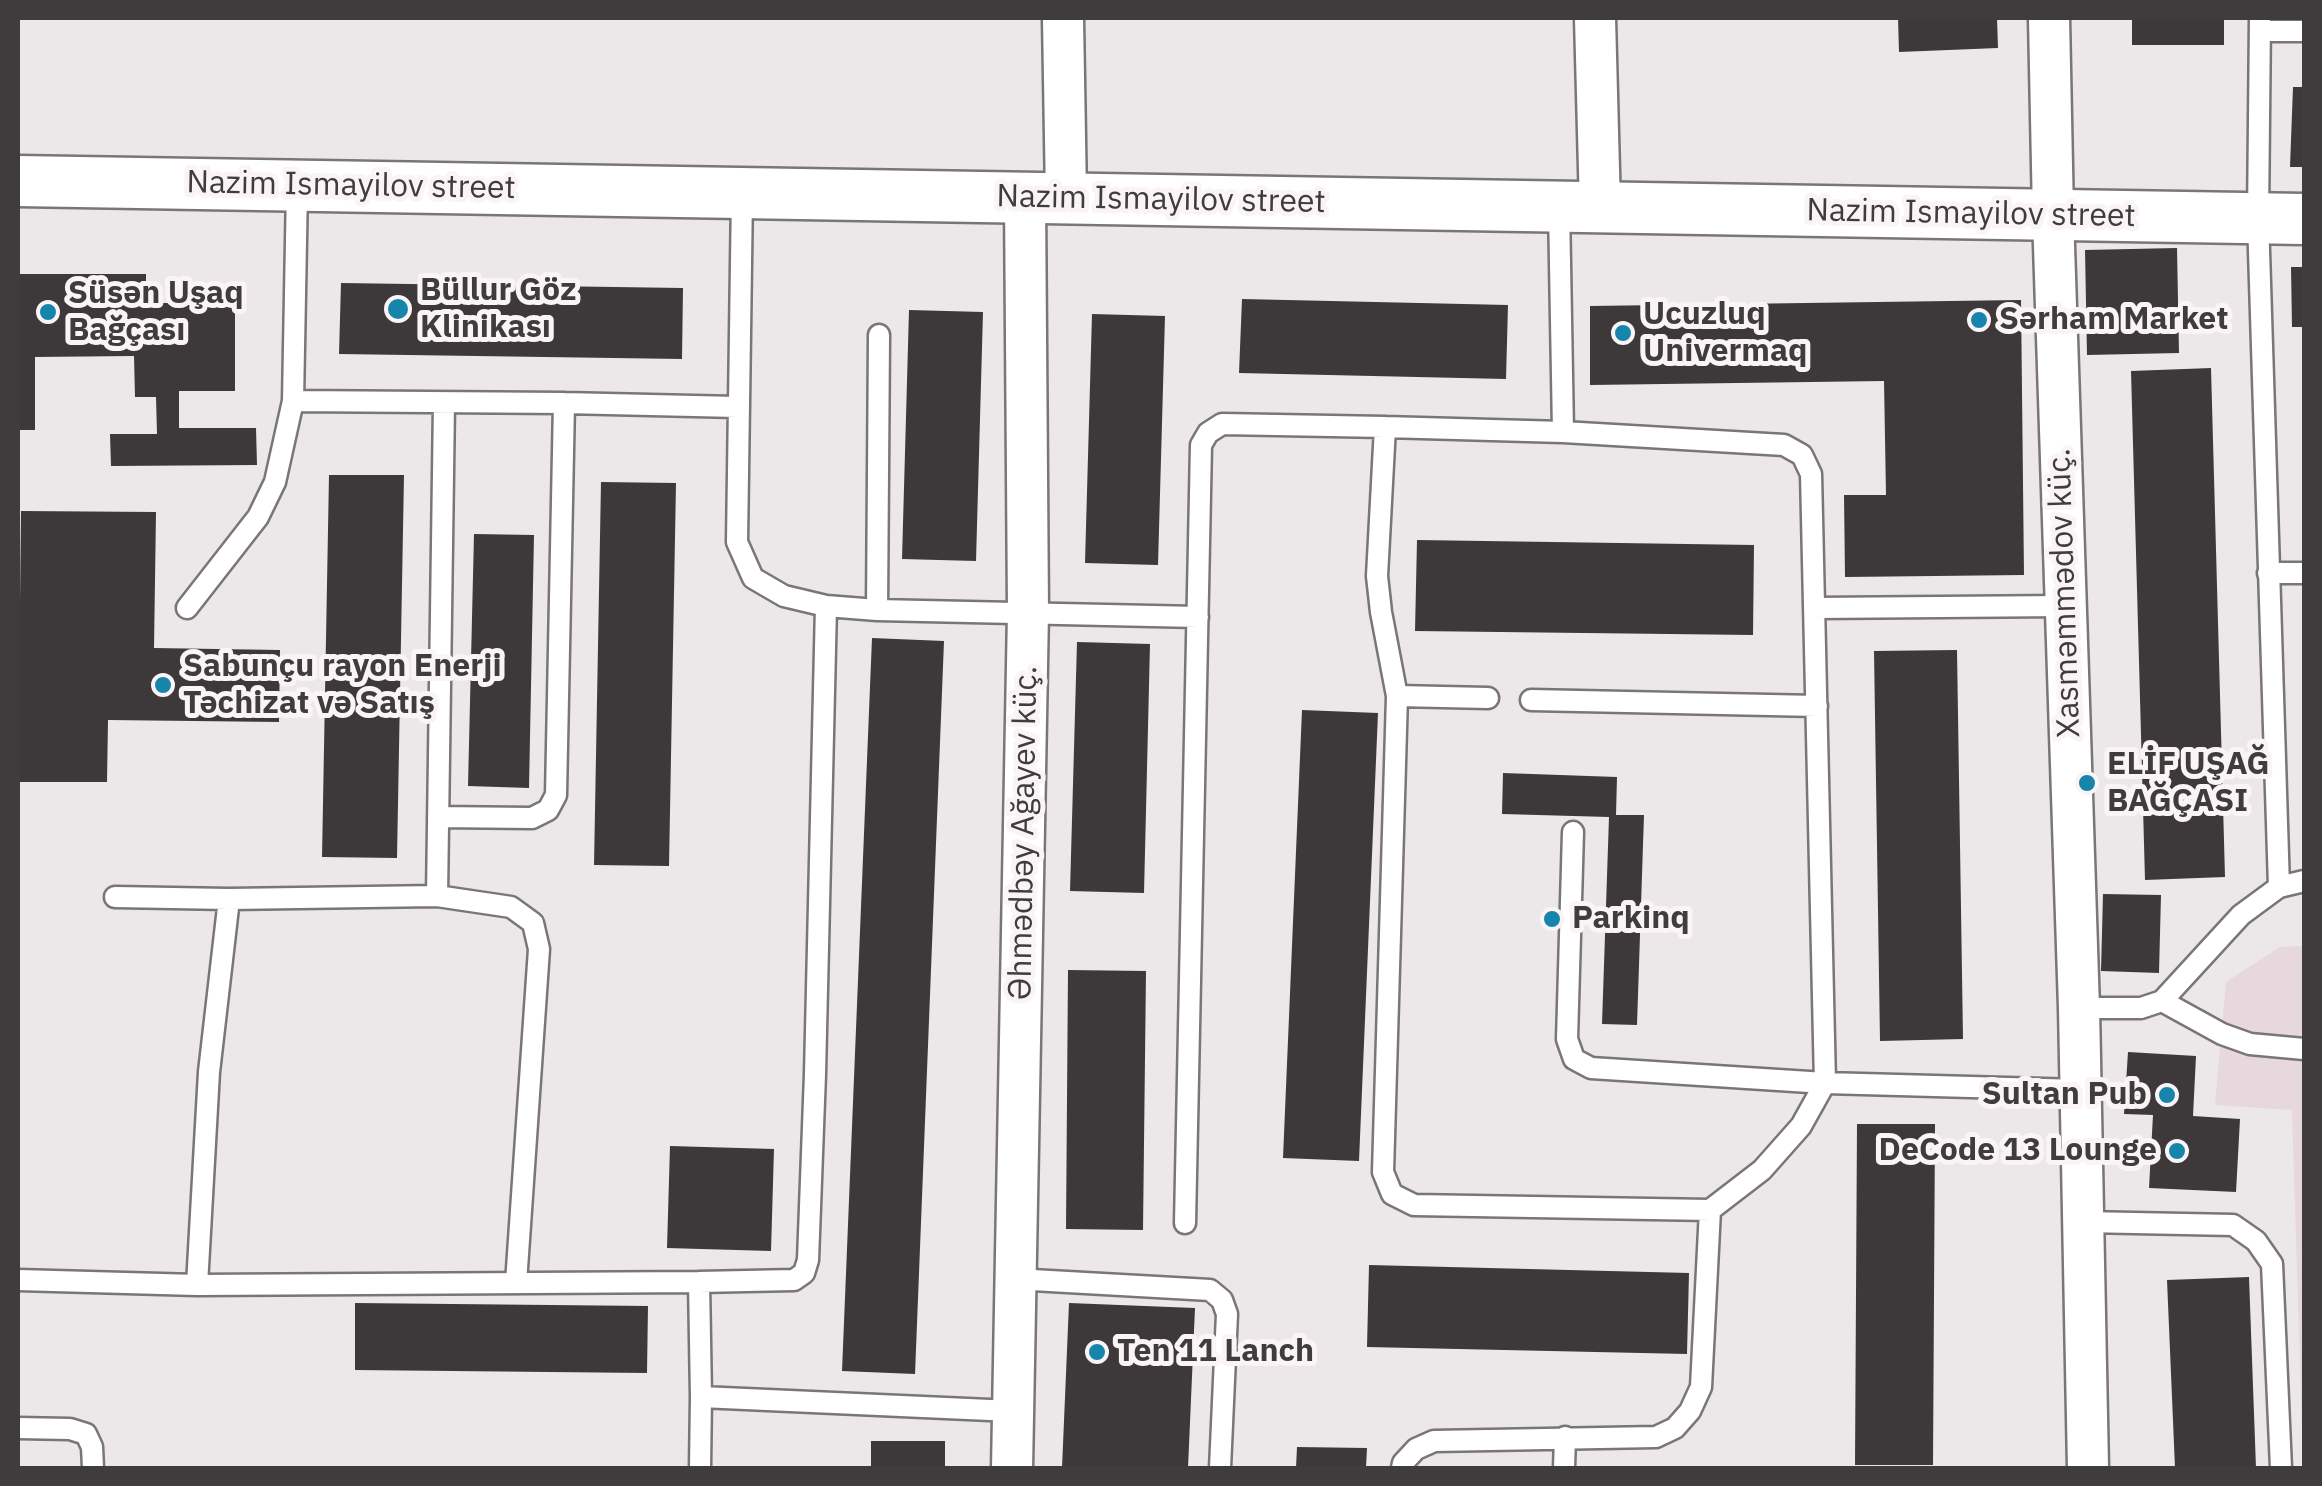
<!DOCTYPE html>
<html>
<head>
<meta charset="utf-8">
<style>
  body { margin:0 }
  #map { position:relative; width:2322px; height:1486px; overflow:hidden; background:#ece7e9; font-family:"IBM Plex Sans",sans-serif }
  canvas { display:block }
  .frame { position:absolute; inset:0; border:20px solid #3e3c3d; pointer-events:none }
</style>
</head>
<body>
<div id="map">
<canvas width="2322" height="1486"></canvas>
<div class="frame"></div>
</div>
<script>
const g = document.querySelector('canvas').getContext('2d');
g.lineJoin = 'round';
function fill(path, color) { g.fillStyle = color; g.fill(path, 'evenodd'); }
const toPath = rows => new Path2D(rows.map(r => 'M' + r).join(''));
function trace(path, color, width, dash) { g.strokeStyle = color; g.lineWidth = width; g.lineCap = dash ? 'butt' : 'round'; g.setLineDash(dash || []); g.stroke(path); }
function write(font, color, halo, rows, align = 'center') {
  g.font = font + ' "IBM Plex Sans",sans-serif'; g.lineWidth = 10; g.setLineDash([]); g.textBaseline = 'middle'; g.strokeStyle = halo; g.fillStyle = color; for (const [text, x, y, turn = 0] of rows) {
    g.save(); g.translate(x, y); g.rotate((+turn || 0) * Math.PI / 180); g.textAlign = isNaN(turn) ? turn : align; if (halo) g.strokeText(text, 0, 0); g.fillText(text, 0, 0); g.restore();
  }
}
fill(toPath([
  [2304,946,2304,1431,2302,1429,2292,1110,2215,1105,2226,982,2280,947]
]), '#e6d8dc');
fill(toPath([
  [1898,18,1997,18,1998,48,1899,52],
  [2132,18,2224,18,2224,45,2132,45],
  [2293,87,2304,87,2304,167,2290,167],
  [2177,248,2179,353,2087,355,2085,250],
  [2291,267,2304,267,2304,327,2292,327],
  [18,274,146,274,146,303,235,303,235,391,179,391,179,428,256,428,257,465,111,466,110,434,157,434,156,397,135,397,134,356,35,357,35,430,18,430],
  [341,283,683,288,682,359,339,354],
  [1242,299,1508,305,1506,379,1239,373],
  [2021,300,2024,575,1845,577,1844,495,1886,495,1884,381,1590,385,1590,306],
  [909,310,983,312,976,561,902,559],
  [1092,314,1165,316,1158,565,1085,563],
  [2211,368,2225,877,2145,880,2131,371],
  [329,475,404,475,397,858,322,857],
  [601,482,676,483,669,866,594,865],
  [21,511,156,512,154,648,280,650,279,722,108,720,107,782,18,782],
  [474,534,534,535,529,788,468,786],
  [1417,540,1754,545,1753,635,1415,631],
  [872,638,944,641,915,1374,842,1371],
  [1077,642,1150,644,1144,893,1070,891],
  [1957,650,1963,1039,1880,1041,1874,651],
  [1302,710,1378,713,1359,1161,1283,1158],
  [1503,773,1617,777,1616,815,1644,815,1637,1025,1602,1024,1609,817,1502,814],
  [2103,894,2161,895,2159,973,2101,971],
  [1068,970,1146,971,1143,1230,1066,1229],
  [2128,1052,2196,1056,2193,1116,2240,1119,2236,1192,2149,1188,2153,1115,2124,1114],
  [1857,1124,1935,1124,1933,1465,1855,1465],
  [670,1146,774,1149,771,1251,667,1248],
  [1369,1265,1689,1273,1687,1354,1367,1347],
  [2249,1277,2256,1468,2175,1468,2167,1280],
  [355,1303,648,1306,647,1373,355,1370],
  [1069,1303,1195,1308,1188,1468,1062,1468],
  [871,1441,945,1441,945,1468,871,1468],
  [1297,1447,1367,1448,1366,1468,1296,1468]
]), '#3d393a');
const service = toPath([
  [2260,18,2258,219,2279,887],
  [2260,31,2304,31],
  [742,194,737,542,753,578,784,596,826,606,877,610,1198,617],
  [1559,207,1563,432],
  [293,401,564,403,737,407],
  [2268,573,2304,573],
  [187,608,258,517,275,482,293,401,297,187],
  [1815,608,2065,606],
  [877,610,879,335],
  [1397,696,1488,698],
  [1531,700,1817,706],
  [438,817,532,818,548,810,556,795,564,403],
  [1573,832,1567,1039,1574,1059,1591,1068,1825,1083,2080,1090],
  [437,896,444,403],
  [115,897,229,899,437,896,511,907,533,923,539,949,516,1283],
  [2162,1001,2222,1034,2250,1044,2304,1049],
  [2079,1008,2141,1008,2162,1001,2241,915,2279,887,2304,881],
  [2084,1222,2233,1225,2256,1241,2272,1264,2281,1468],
  [1185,1223,1201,445,1208,433,1222,424,1385,427,1563,432,1784,445,1802,455,1811,474,1825,1083,1801,1126,1762,1170,1710,1210,1414,1205,1392,1194,1383,1172,1397,696,1381,612,1377,576,1385,427],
  [1014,1279,1210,1290,1222,1300,1227,1314,1220,1468],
  [18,1280,197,1285,699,1282,701,1397,1012,1411],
  [699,1282,794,1280,804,1273,808,1260,815,1074,826,606],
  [197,1285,209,1072,229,899],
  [18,1428,70,1429,86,1434,92,1447,93,1468],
  [700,1468,701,1397],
  [1402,1468,1403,1463,1416,1449,1434,1441,1656,1437,1675,1428,1690,1411,1701,1387,1710,1210],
  [1564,1468,1565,1437]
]);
const minor = toPath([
  [1063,18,1066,198],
  [1595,18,1600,208],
  [2049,18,2053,215,2079,1008,2088,1468],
  [1012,1468,1028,612,1025,198]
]);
const tertiary = toPath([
  [18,181,2304,219]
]);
trace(service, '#7a7577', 25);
trace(minor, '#7a7577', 45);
trace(tertiary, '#7a7577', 55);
trace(service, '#fff', 20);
trace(minor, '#fff', 40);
trace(tertiary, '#fff', 50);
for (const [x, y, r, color] of [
  [398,309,12,"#1784ac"],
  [48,312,10,"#1784ac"],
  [1979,320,10,"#1784ac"],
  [1623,333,10,"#1784ac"],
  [163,685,10,"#1784ac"],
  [2087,783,10,"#1784ac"],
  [1552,919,10,"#1784ac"],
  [2167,1095,10,"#1784ac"],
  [2177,1151,10,"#1784ac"],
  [1097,1352,10,"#1784ac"]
]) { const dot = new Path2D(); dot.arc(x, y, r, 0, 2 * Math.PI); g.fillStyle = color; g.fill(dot); trace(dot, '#faf4f6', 4); }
write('32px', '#3e3c3d', '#faf4f6', [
  ["Nazim Ismayilov street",351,186,1],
  ["Nazim Ismayilov street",1161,200,1],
  ["Nazim Ismayilov street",1971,214,1],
  ["Xasməmmədov küç.",2065,593,-92],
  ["Əhmədbəy Ağayev küç.",1024,833,-89]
]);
write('bold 32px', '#3e3c3d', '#faf4f6', [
  ["Büllur Göz",420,291],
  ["Klinikası",420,328],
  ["Süsən Uşaq",68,294],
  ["Bağçası",68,331],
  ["Ucuzluq",1643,315],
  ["Univermaq",1643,352],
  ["Sərham Market",1999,320],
  ["Sabunçu rayon Enerji",183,667],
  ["Təchizat və Satış",183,704],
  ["ELİF UŞAĞ",2107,765],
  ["BAĞÇASI",2107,802],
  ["Parkinq",1572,919],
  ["Sultan Pub",2147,1095,"right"],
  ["DeCode 13 Lounge",2157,1151,"right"],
  ["Ten 11 Lanch",1117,1352]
], 'left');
</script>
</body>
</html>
